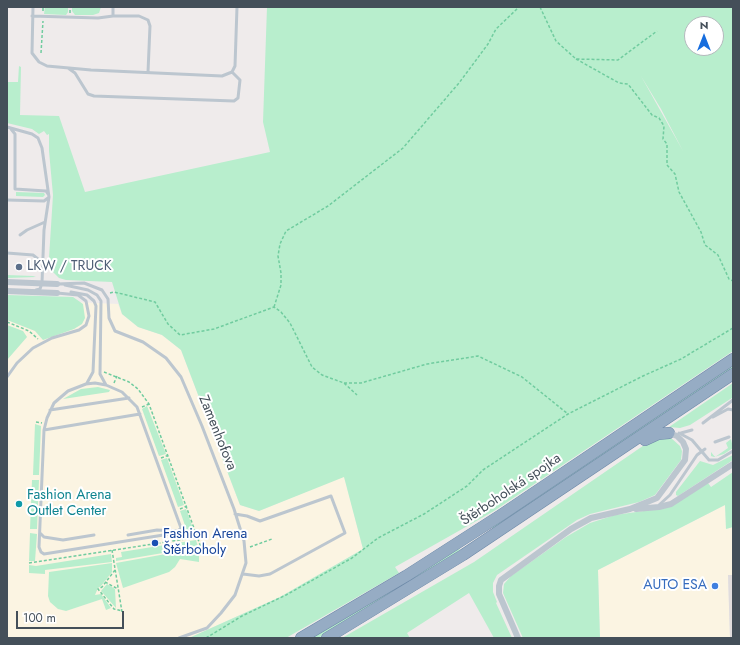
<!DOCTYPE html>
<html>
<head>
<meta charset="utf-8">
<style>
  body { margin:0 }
  #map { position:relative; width:740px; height:645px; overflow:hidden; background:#efebeb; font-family:Jost,sans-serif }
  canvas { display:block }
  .frame { position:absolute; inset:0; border:8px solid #444f59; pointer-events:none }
  .north { position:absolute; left:684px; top:16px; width:40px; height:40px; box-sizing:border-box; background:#fff; border:1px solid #b4b9bd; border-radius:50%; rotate:0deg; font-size:11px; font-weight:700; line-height:16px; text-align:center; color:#444f59 }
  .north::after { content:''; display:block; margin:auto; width:14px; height:18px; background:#166dde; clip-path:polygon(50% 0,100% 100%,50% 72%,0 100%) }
  .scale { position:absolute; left:16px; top:611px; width:108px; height:18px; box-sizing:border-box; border:2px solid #444f59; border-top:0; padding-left:5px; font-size:12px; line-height:14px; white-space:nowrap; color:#444f59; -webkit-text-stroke:3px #fff; paint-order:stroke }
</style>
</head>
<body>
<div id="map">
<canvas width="740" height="645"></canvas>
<div class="frame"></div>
<div class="north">N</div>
<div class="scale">100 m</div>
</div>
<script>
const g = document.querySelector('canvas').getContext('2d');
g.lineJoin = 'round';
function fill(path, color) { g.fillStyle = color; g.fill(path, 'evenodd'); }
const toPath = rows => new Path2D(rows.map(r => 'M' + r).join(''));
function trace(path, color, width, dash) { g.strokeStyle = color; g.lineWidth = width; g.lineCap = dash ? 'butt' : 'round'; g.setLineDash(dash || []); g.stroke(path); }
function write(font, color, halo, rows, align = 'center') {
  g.font = font + ' Jost,sans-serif'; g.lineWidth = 4; g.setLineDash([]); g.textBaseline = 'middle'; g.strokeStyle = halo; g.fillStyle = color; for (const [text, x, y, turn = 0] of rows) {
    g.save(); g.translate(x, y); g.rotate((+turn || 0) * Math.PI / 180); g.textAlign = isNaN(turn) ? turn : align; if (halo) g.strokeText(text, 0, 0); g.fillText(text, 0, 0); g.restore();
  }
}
fill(toPath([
  [72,302,118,304,122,314,138,327,162,335,181,350,240,505,259,511,344,476,363,549,280,597,189,638,7,638,7,303],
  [725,505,726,529,733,527,733,575,728,576,730,638,600,638,598,570]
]), '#fbf4e2');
fill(toPath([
  [728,575,733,575,733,638,730,638]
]), '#e0dcdd');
fill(toPath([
  [45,7,68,7,68,12,66,15,44,14],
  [72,7,101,7,99,13,93,15,75,15,72,11],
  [267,7,733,7,733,351,494,511,395,567,399,573,286,638,189,638,280,597,363,549,344,477,259,511,240,505,181,350,162,335,138,327,122,314,112,282,66,280,59,278,51,270,49,258,53,195,49,151,49,134,47,135,44,131,39,134,32,129,7,123,7,82,18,82,19,66,21,67,20,115,59,116,85,192,270,152,263,122],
  [692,24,716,24,716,48,692,48],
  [641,76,661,109,683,151],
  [16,192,44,193,45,195,43,197,16,196],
  [7,275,33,276,36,277,7,278],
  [7,295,73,297,83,304,85,318,82,324,74,329,43,340,35,331,7,320],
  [7,325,23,331,27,337,7,360],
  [733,365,733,369,493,529,492,528,493,526],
  [733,383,732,398,690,425,680,428,669,427],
  [98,387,110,390,109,392,63,399,81,389],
  [147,406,166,454,159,456,142,409],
  [35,424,41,426,39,475,33,475],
  [670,437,680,446,682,451,681,460,655,495,639,502,590,514,577,520,497,575,493,583,493,592,497,602,496,603,512,638,494,638,469,593,407,633,410,638,342,638,474,562,653,439],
  [731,439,733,448,724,454,714,457,711,456,711,452,715,457,728,448,726,443],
  [733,455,733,460,678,496,676,495,676,492,700,461,713,465],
  [167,458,184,505,178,507,161,460],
  [733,472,733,527,726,529,725,505,598,570,600,638,523,638,503,593,504,584,511,576,566,537,590,523,615,515,665,508,708,483,711,487],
  [32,480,39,480,37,529,30,529],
  [186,509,190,520,196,536,189,537,180,511],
  [30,533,37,534,35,561,29,561],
  [196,540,198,547,116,561,116,558,122,557,121,552],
  [199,548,199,562,180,559,175,567,169,572,123,588,116,563],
  [458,549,461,550,359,615,318,638,311,638,378,599],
  [111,554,112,562,45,570,45,574,29,573,29,565,36,566],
  [112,563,112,572,101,586,98,588,95,595,101,594,111,608,106,610,102,599,66,611,58,609,50,602,48,596,49,572],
  [107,584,115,589,116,608,101,591]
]), '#b8eecd');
const trunk = toPath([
  [645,440,658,434,669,433],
  [301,638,406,576,501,515,733,359],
  [327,638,463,555,733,374]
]);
trace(trunk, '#6d89a8', 12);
trace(toPath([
  [540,7,556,41,576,59,618,60,657,31],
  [43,11,43,7],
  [70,13,70,7],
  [41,53,43,21],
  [576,59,619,83,628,84,652,115,659,118,664,126,663,139,667,144,667,165,675,174,679,192,701,232,705,245,718,255,729,279,733,281],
  [110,293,114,292,155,302,168,324,180,335,214,329,274,307,281,312,290,323,312,367,322,375,344,383,357,395],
  [274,307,281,285,281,273,278,256,280,244,286,231,328,206,403,148,459,83,488,44,496,29,519,7],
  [7,322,29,331,38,339],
  [104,372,129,382,138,389,149,404,203,553],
  [114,383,117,376],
  [344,383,361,383,427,364,478,356,522,377,568,414],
  [142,407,149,404],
  [36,422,42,423],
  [161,458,169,455],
  [180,509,187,506],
  [250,547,272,539],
  [112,550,122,612],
  [29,563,199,537],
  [115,570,102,587,98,589,114,609,122,611],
  [105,582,118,589],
  [206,638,242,616,286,595,352,558,378,538,424,514,467,486,483,470,568,414,643,376,681,359,733,328]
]), '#70cc9f', 1.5, [3, 2]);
trace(toPath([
  [33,7,32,53,39,62,47,66,91,70,222,76,232,72,235,66,237,7],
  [113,7,113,16,139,16,148,20,150,26,148,72],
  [32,16,98,18,113,16],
  [68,68,75,73,88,94,94,96,234,101,238,98,240,80,232,72],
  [7,127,32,134,38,138,42,148,49,197,44,230,42,283,40,289,36,290],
  [11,129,15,134,15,189,46,191,48,194],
  [7,200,44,201,48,198],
  [20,235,27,230,45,222],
  [7,253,33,255,43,263],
  [57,284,84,283,102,290,108,299,109,318,115,331,143,342,166,358,181,377,202,426,234,509,244,541,246,563,235,595,221,613,207,628,179,638],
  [65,285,88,290,97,295,101,301,100,374,106,385],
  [71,292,87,295,94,301,96,306,93,372,87,383],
  [7,377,17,363,33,348,52,338,79,330,86,325,89,316,86,301,78,295,57,293],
  [95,383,106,385,122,392,137,407,181,528,176,533,44,554,41,552,39,547,44,430,47,418,54,403,68,391,86,384,95,383],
  [50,410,129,398],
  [713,417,728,409,733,410],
  [703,423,733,400],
  [44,430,140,414],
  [679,433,692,440,709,460,718,460,733,451],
  [681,433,692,430],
  [715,442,729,437],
  [659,505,670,495,697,455,705,449],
  [235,514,247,516,260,521,331,496,345,533,270,574,259,576,243,574],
  [40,533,44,537,63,540,94,535],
  [128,535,157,530,176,531]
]), '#bcc6cf', 3);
trace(toPath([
  [7,282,57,284],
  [7,291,57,293],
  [636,509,659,507,671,504,733,464],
  [518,638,499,594,499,586,501,580,571,529,591,518,630,509,657,498,685,460,686,449,683,442,677,436,669,433]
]), '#bcc6cf', 6);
trace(trunk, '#96acc4', 11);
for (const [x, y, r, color] of [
  [19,267,4,"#5c6f8a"],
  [19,504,4,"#0f9aa8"],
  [155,543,4,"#1a4fb4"],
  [715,586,4,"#3f7fe0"]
]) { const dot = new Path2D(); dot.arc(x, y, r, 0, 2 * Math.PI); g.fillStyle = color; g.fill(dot); trace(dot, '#fff', 1.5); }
write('14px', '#4e5e75', '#fff', [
  ["LKW / TRUCK",27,267]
], 'left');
write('14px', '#444f59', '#fff', [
  ["Zamenhofova",217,433,68],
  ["Štěrboholská spojka",511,490,-34]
]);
write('14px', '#0d838f', '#fff', [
  ["Fashion Arena",27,496],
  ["Outlet Center",27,512]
], 'left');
write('14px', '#164399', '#fff', [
  ["Fashion Arena",163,535],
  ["Štěrboholy",163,551]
], 'left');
write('14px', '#366cbe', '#fff', [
  ["AUTO ESA",707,586]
], 'right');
</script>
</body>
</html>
